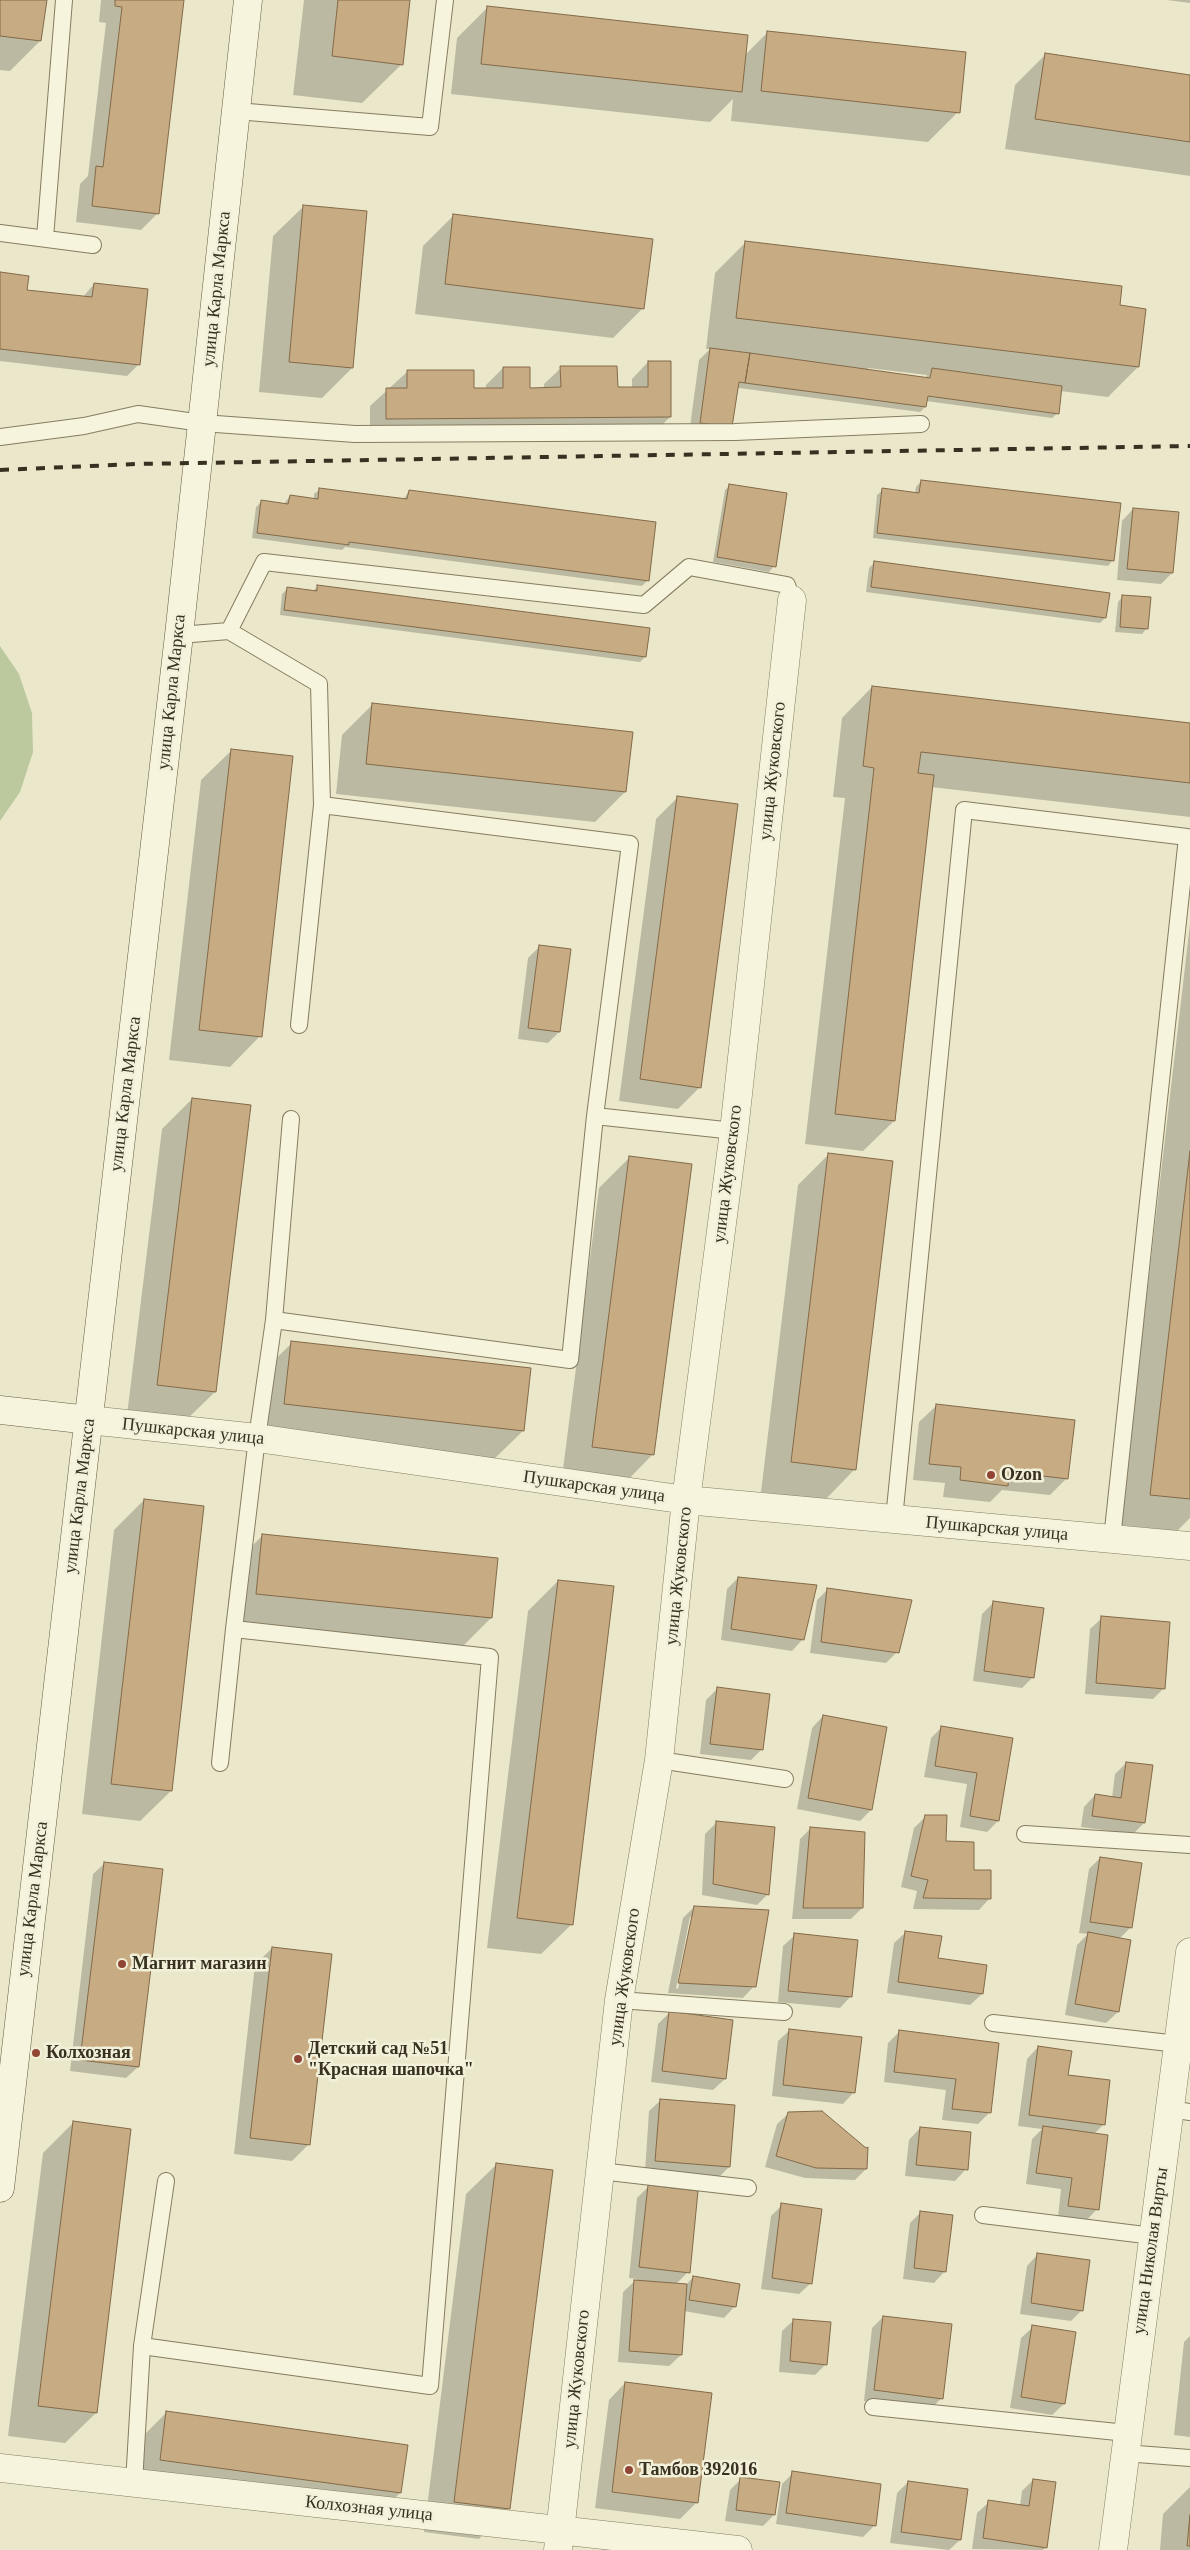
<!DOCTYPE html>
<html>
<head>
<meta charset="utf-8">
<style>
  body { margin:0 }
  canvas { display:block; background:#ebe7ca }
</style>
</head>
<body>
<canvas width="1190" height="2550"></canvas>
<script>
const g = document.querySelector('canvas').getContext('2d');
g.lineJoin = 'round';
function fill(path, color) { g.fillStyle = color; g.fill(path, 'evenodd'); }
const toPath = rows => new Path2D(rows.map(r => 'M' + r).join(''));
function trace(path, color, width, dash) { g.strokeStyle = color; g.lineWidth = width; g.lineCap = dash ? 'butt' : 'round'; g.setLineDash(dash || []); g.stroke(path); }
function write(font, color, halo, rows, align = 'center') {
  g.font = font + ' Georgia,serif'; g.lineWidth = 5; g.setLineDash([]); g.textBaseline = 'middle'; g.strokeStyle = halo; g.fillStyle = color; for (const [text, x, y, turn = 0] of rows) {
    g.save(); g.translate(x, y); g.rotate((+turn || 0) * Math.PI / 180); g.textAlign = isNaN(turn) ? turn : align; if (halo) g.strokeText(text, 0, 0); g.fillText(text, 0, 0); g.restore();
  }
}
fill(toPath([
  [0,646,19,674,32,713,33,752,20,792,0,821]
]), '#bcc99f');
fill(toPath([
  [0,0,45,0,40,41,10,71,0,70],
  [101,0,183,0,158,213,141,230,76,222,80,184,88,176,106,23,99,22],
  [304,0,409,0,402,64,362,103,293,95],
  [1167,0,1190,0,1190,3],
  [488,7,745,55,768,32,958,112,928,142,731,121,733,99,710,122,451,94,457,38],
  [1045,55,1190,76,1190,176,1005,149,1015,85],
  [304,206,352,368,322,398,259,392,273,236],
  [454,215,643,308,613,338,415,314,423,246],
  [746,242,1118,306,1138,367,1108,397,1060,391,1058,413,1052,418,926,401,925,407,920,412,739,388,736,390,731,427,689,434,699,360,710,349,706,349,715,273],
  [868,368,927,375,926,378,868,370],
  [0,274,26,291,83,297,94,284,139,364,127,376,0,361],
  [648,362,670,417,653,434,370,435,370,406,407,372,473,389,486,389,486,385,503,368,529,389,544,389,544,384,561,368,616,388,632,388,632,379],
  [921,481,1113,560,1108,566,873,538,877,495,883,490,915,494,916,487],
  [730,485,774,566,769,572,713,562,725,490],
  [320,489,403,500,409,491,648,580,642,586,345,547,342,550,252,538,256,507,261,502,284,504,290,496,314,499,314,494],
  [1133,509,1172,573,1161,584,1117,580,1122,521],
  [875,562,1105,618,1100,623,866,592,869,568],
  [318,586,645,657,640,662,280,615,282,594,288,588,313,591],
  [1123,596,1147,628,1142,634,1115,632,1118,602],
  [872,687,1190,724,1190,817,931,787,894,1121,863,1151,805,1144,845,798,833,797,842,718],
  [373,704,625,792,595,822,336,794,342,735],
  [232,750,260,1036,230,1067,169,1060,201,780],
  [678,797,700,1087,678,1109,619,1101,656,819],
  [1190,924,1190,1518,1177,1531,1120,1525],
  [540,946,559,1032,548,1043,518,1039,528,958],
  [192,1099,215,1392,184,1422,127,1415,162,1129],
  [828,1155,855,1469,825,1500,761,1492,798,1185],
  [630,1157,653,1454,623,1485,562,1477,599,1188],
  [292,1343,523,1431,492,1461,255,1435,261,1373],
  [936,1406,1067,1478,1050,1495,1002,1490,990,1502,943,1497,945,1483,913,1480,919,1422],
  [144,1500,171,1791,140,1821,82,1814,114,1530],
  [262,1536,491,1618,461,1648,226,1624,232,1566],
  [738,1578,803,1639,792,1651,721,1640,727,1589],
  [558,1581,572,1924,541,1954,487,1948,528,1611],
  [828,1589,897,1652,886,1663,810,1653,817,1600],
  [994,1602,1033,1677,1022,1688,973,1681,982,1614],
  [1102,1618,1164,1688,1153,1699,1085,1694,1090,1629],
  [717,1689,762,1749,751,1760,700,1754,706,1700],
  [823,1716,871,1810,860,1821,797,1809,812,1728],
  [942,1727,1011,1739,998,1821,987,1832,960,1827,967,1784,924,1777,931,1738],
  [1126,1763,1144,1823,1133,1834,1081,1827,1084,1807,1095,1795,1112,1798,1115,1774],
  [926,1816,945,1842,972,1871,990,1898,979,1910,913,1909,917,1891,901,1887,914,1828],
  [716,1823,768,1894,757,1905,702,1895,705,1834],
  [811,1828,862,1908,851,1919,792,1919,800,1839],
  [1100,1858,1130,1928,1119,1939,1118,2012,1106,2023,1065,2015,1077,1945,1088,1934,1079,1933,1089,1869],
  [105,1863,138,2067,126,2078,70,2071,93,1874],
  [694,1907,754,1986,743,1998,668,1993,683,1918],
  [690,1917,693,1917,678,1989,676,1988],
  [906,1932,937,1959,982,1994,970,2005,887,1993,894,1943],
  [795,1935,851,1996,840,2008,778,2002,783,1946],
  [272,1948,309,2144,292,2161,234,2154,255,1965],
  [669,2013,725,2079,713,2090,651,2082,658,2024],
  [790,2030,854,2092,843,2104,772,2096,778,2041],
  [899,2032,997,2044,989,2113,978,2124,942,2120,946,2090,884,2082,888,2043],
  [1038,2047,1067,2076,1104,2124,1093,2135,1097,2209,1086,2221,1058,2217,1061,2189,1026,2184,1032,2139,1042,2129,1018,2126,1027,2059],
  [661,2100,729,2167,718,2178,645,2172,649,2111],
  [789,2113,866,2169,855,2180,805,2178,765,2167,777,2124],
  [73,2123,130,2130,96,2413,65,2443,8,2436,43,2153],
  [920,2128,966,2169,955,2181,905,2176,909,2140],
  [497,2164,509,2508,479,2539,424,2532,466,2194],
  [648,2187,688,2272,676,2284,686,2285,693,2277,735,2306,724,2318,684,2311,681,2355,669,2366,618,2362,623,2292,637,2279,629,2278,637,2198],
  [782,2205,811,2283,799,2294,761,2289,771,2216],
  [921,2212,945,2271,934,2283,903,2279,910,2223],
  [1038,2254,1082,2310,1071,2321,1020,2314,1027,2266],
  [883,2317,942,2398,930,2409,864,2401,872,2328],
  [794,2320,826,2364,815,2375,779,2372,782,2331],
  [1033,2327,1075,2333,1064,2404,1052,2415,1010,2408,1021,2338],
  [1190,2336,1190,2437,1174,2435,1184,2342],
  [625,2383,697,2502,680,2519,595,2508,609,2400],
  [167,2412,400,2493,369,2523,130,2490,136,2443],
  [793,2473,875,2525,863,2537,776,2524,782,2484],
  [741,2479,778,2483,774,2515,763,2526,725,2521,730,2490],
  [1033,2480,1046,2547,1043,2550,972,2549,977,2513,989,2502,1020,2506,1022,2491],
  [908,2482,960,2540,949,2550,890,2543,897,2493],
  [1190,2487,1190,2550,1160,2550,1163,2514]
]), '#0003');
const building = toPath([
  [0,0,47,0,41,41,0,36,0,0],
  [115,0,184,0,159,214,92,206,96,166,103,167,122,7,115,6,115,0],
  [338,0,410,0,403,65,332,56,338,0],
  [487,6,748,35,742,92,481,64,487,6],
  [767,31,966,52,960,113,761,91,767,31],
  [1045,53,1190,75,1190,142,1035,119,1045,53],
  [303,205,367,211,353,368,289,362,303,205],
  [453,214,653,239,644,309,445,284,453,214],
  [745,241,1122,286,1120,305,1146,309,1139,367,736,318,745,241],
  [0,272,29,276,27,290,92,297,94,283,148,289,140,365,0,349,0,272],
  [710,348,750,353,745,383,739,382,732,427,700,423,710,348],
  [750,353,930,378,932,368,1062,386,1059,414,928,396,926,407,745,383,750,353],
  [648,361,671,361,671,417,386,419,386,388,407,388,407,370,474,370,474,388,503,388,503,367,530,367,530,388,561,387,560,366,617,366,618,387,648,387,648,361],
  [921,480,1121,503,1114,561,877,533,882,488,919,493,921,480],
  [729,484,787,493,776,567,717,557,729,484],
  [319,488,407,499,409,490,656,522,649,581,349,542,349,545,257,533,261,500,288,504,290,495,318,499,319,488],
  [1133,508,1179,512,1173,573,1127,569,1133,508],
  [874,561,1110,593,1106,618,871,587,874,561],
  [317,585,650,628,646,657,284,610,287,587,317,591,317,585],
  [1122,595,1151,597,1148,629,1120,627,1122,595],
  [872,686,1190,723,1190,783,921,752,918,773,934,775,895,1121,835,1114,874,768,863,766,872,686],
  [372,703,633,732,626,792,366,764,372,703],
  [231,749,293,756,262,1037,199,1030,231,749],
  [677,796,738,804,701,1088,640,1079,677,796],
  [539,945,571,949,560,1032,528,1028,539,945],
  [192,1098,251,1105,216,1392,157,1385,192,1098],
  [1190,1151,1190,1499,1150,1495,1190,1151],
  [828,1153,893,1161,856,1470,791,1462,828,1153],
  [629,1156,692,1164,654,1455,592,1447,629,1156],
  [291,1341,531,1368,524,1431,284,1404,291,1341],
  [936,1404,1075,1420,1068,1479,1009,1472,1008,1486,960,1480,961,1467,929,1464,936,1404],
  [144,1499,204,1506,172,1791,111,1784,144,1499],
  [262,1534,498,1558,492,1618,256,1594,262,1534],
  [738,1577,817,1585,804,1640,731,1629,738,1577],
  [558,1580,614,1586,573,1925,517,1918,558,1580],
  [827,1588,912,1600,899,1653,821,1642,827,1588],
  [993,1601,1044,1608,1034,1678,984,1671,993,1601],
  [1101,1616,1170,1622,1165,1689,1096,1683,1101,1616],
  [717,1687,770,1694,763,1750,710,1744,717,1687],
  [823,1715,887,1727,872,1810,808,1798,823,1715],
  [941,1726,1013,1738,999,1821,970,1816,977,1773,935,1766,941,1726],
  [1126,1762,1153,1765,1145,1823,1092,1816,1095,1794,1121,1798,1126,1762],
  [925,1815,947,1815,946,1841,974,1842,974,1870,991,1870,991,1899,923,1898,928,1880,911,1876,925,1815],
  [716,1821,775,1827,769,1895,713,1884,716,1821],
  [810,1827,865,1832,863,1908,803,1908,810,1827],
  [1100,1857,1142,1863,1132,1928,1090,1922,1100,1857],
  [104,1862,163,1869,139,2067,80,2060,104,1862],
  [694,1906,769,1910,756,1987,678,1983,694,1906],
  [905,1931,942,1936,938,1958,987,1965,983,1994,898,1982,905,1931],
  [1088,1932,1131,1940,1119,2012,1075,2004,1088,1932],
  [794,1933,858,1940,852,1997,788,1991,794,1933],
  [272,1947,332,1954,310,2145,250,2138,272,1947],
  [669,2011,733,2020,726,2079,662,2071,669,2011],
  [789,2029,862,2037,855,2093,783,2085,789,2029],
  [899,2030,999,2043,991,2113,952,2109,956,2079,894,2072,899,2030],
  [1038,2046,1072,2051,1068,2075,1110,2080,1105,2125,1029,2115,1038,2046],
  [660,2099,735,2105,730,2167,655,2161,660,2099],
  [822,2111,866,2148,868,2147,867,2169,816,2168,776,2156,788,2112,822,2111],
  [73,2121,131,2129,97,2413,38,2406,73,2121],
  [1043,2126,1108,2135,1099,2210,1068,2206,1072,2178,1036,2173,1043,2126],
  [920,2127,971,2132,968,2170,916,2165,920,2127],
  [496,2163,553,2170,510,2509,454,2502,496,2163],
  [648,2185,698,2191,690,2273,639,2267,648,2185],
  [781,2203,822,2209,812,2284,772,2278,781,2203],
  [920,2211,953,2215,946,2272,914,2268,920,2211],
  [1037,2253,1090,2260,1083,2311,1031,2303,1037,2253],
  [693,2276,740,2284,736,2307,689,2300,693,2276],
  [634,2280,687,2284,682,2355,629,2351,634,2280],
  [883,2316,952,2324,943,2399,874,2390,883,2316],
  [793,2319,831,2322,827,2365,790,2361,793,2319],
  [1032,2325,1076,2332,1065,2404,1021,2397,1032,2325],
  [625,2382,712,2393,698,2503,612,2492,625,2382],
  [166,2411,408,2445,401,2493,160,2460,166,2411],
  [792,2471,881,2484,876,2526,786,2513,792,2471],
  [740,2477,780,2482,775,2515,736,2510,740,2477],
  [1033,2479,1056,2482,1047,2548,983,2538,988,2500,1029,2506,1033,2479],
  [908,2481,968,2489,961,2540,901,2532,908,2481],
  [1190,2515,1190,2546,1187,2546,1190,2515]
]);
fill(building, '#c6ab83');
trace(building, '#836a48', 1);
const lane = toPath([
  [236,111,430,127,445,0],
  [0,233,93,245],
  [45,238,64,0],
  [0,437,84,426,138,414,202,423,355,434,735,432,921,424],
  [229,631,319,684,322,805,299,1025],
  [179,635,229,631,264,562,644,605,689,567,787,585,792,600],
  [322,805,630,844,595,1116,734,1131],
  [274,1320,291,1119],
  [894,1519,964,810,1187,837,1112,1539],
  [659,1760,785,1779],
  [220,1763,234,1629],
  [1025,1834,1190,1845],
  [619,2000,784,2012],
  [993,2023,1178,2044],
  [1170,2109,1190,2112],
  [600,2171,748,2188],
  [983,2215,1153,2236],
  [142,2346,166,2181],
  [873,2407,1127,2433],
  [1124,2453,1190,2458],
  [134,2483,142,2346,430,2386,490,1657,234,1629,257,1438,274,1320,570,1360,595,1116]
]);
const street = toPath([
  [89,1420,257,1438,686,1500,1190,1546],
  [0,2468,738,2550],
  [558,2550,619,2000,659,1760,686,1500,734,1131,792,600],
  [1113,2550,1190,1952]
]);
const secondary = toPath([
  [0,1410,89,1420],
  [0,2188,179,635,248,0]
]);
trace(lane, '#867c60', 18);
trace(street, '#867c60', 29);
trace(secondary, '#685d43', 29);
trace(lane, '#f6f4dd', 16);
trace(street, '#f6f4dd', 28);
trace(secondary, '#f6f4dd', 28);
trace(toPath([
  [0,470,136,464,1190,446]
]), '#383122', 4, [9, 9]);
for (const [x, y, r, color] of [
  [991,1475,5,"#904535"],
  [122,1964,5,"#904535"],
  [36,2053,5,"#904535"],
  [298,2059,5,"#904535"],
  [629,2470,5,"#904535"]
]) { const dot = new Path2D(); dot.arc(x, y, r, 0, 2 * Math.PI); g.fillStyle = color; g.fill(dot); trace(dot, '#f3f0d9', 2); }
write('18px', '#383122', '#f3f0d9', [
  ["улица Карла Маркса",217,289,-84],
  ["улица Карла Маркса",172,692,-84],
  ["улица Жуковского",773,771,-84],
  ["улица Карла Маркса",126,1094,-83],
  ["улица Жуковского",728,1174,-83],
  ["Пушкарская улица",193,1432,6],
  ["Пушкарская улица",594,1487,8],
  ["улица Карла Маркса",80,1496,-83],
  ["Пушкарская улица",997,1529,5],
  ["улица Жуковского",679,1576,-84],
  ["улица Карла Маркса",33,1899,-83],
  ["улица Жуковского",625,1977,-82],
  ["улица Николая Вирты",1151,2251,-82],
  ["улица Жуковского",577,2379,-84],
  ["Колхозная улица",369,2509,6]
]);
write('bold 18px', '#383122', '#f3f0d9', [
  ["Ozon",1001,1475],
  ["Магнит магазин",132,1964],
  ["Детский сад №51",308,2049],
  ["\"Красная шапочка\"",308,2070],
  ["Колхозная",46,2053],
  ["Тамбов 392016",639,2470]
], 'left');
</script>
</body>
</html>
